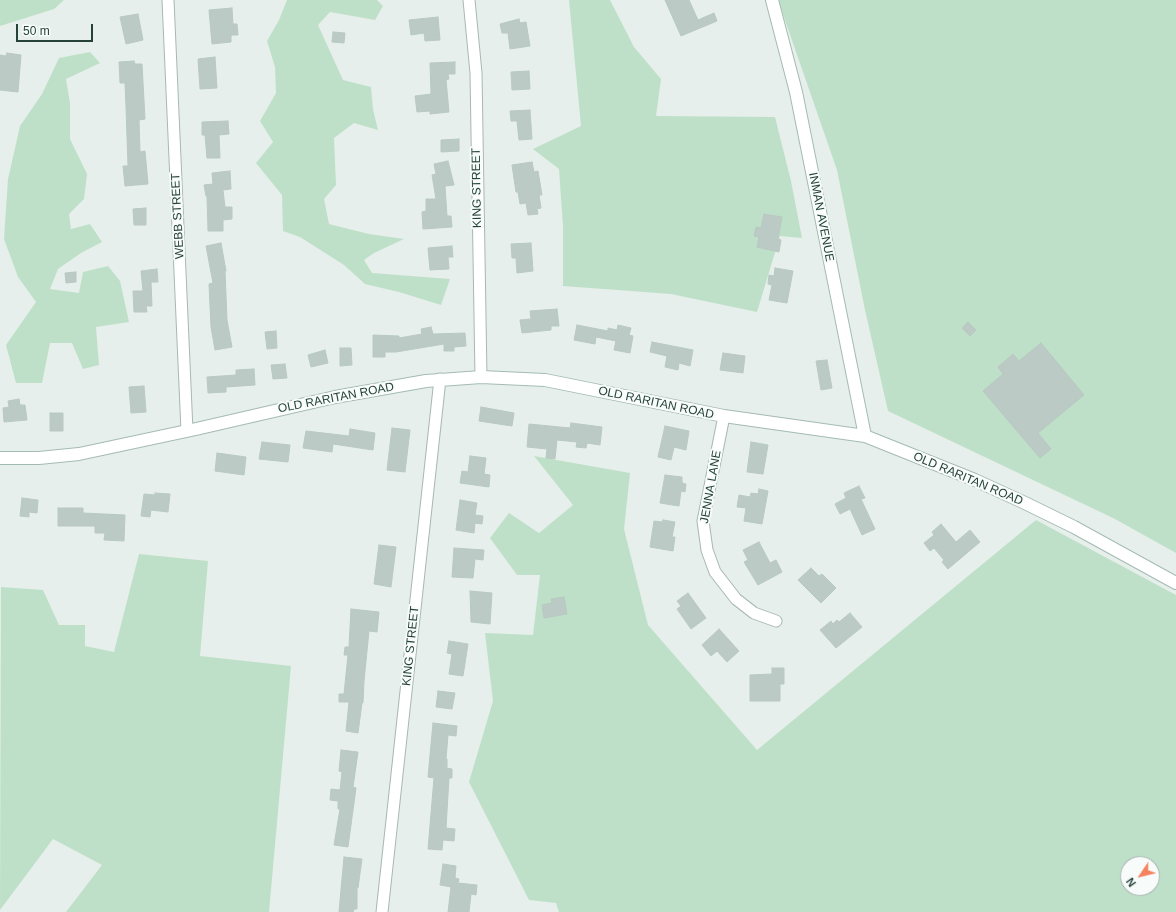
<!DOCTYPE html>
<html>
<head>
<meta charset="utf-8">
<style>
  body { margin:0 }
  #map { position:relative; width:1176px; height:912px; overflow:hidden; background:#e6efeb; font-family:Arial,sans-serif }
  canvas { display:block }
  .north { position:absolute; left:1120px; top:856px; width:40px; height:40px; box-sizing:border-box; background:#f7fbf9; border:1px solid #a3b1ad; border-radius:50%; rotate:235deg; font-size:11px; font-weight:700; line-height:16px; text-align:center; color:#24423a }
  .north::after { content:''; display:block; margin:auto; width:14px; height:18px; background:#f4845f; clip-path:polygon(50% 0,100% 100%,50% 72%,0 100%) }
  .scale { position:absolute; left:16px; top:24px; width:77px; height:18px; box-sizing:border-box; border:2px solid #24423a; border-top:0; padding-left:5px; font-size:12px; line-height:14px; white-space:nowrap; color:#24423a; -webkit-text-stroke:3px #f7fbf9; paint-order:stroke }
</style>
</head>
<body>
<div id="map">
<canvas width="1176" height="912"></canvas>
<div class="north">N</div>
<div class="scale">50 m</div>
</div>
<script>
const g = document.querySelector('canvas').getContext('2d');
g.lineJoin = 'round';
function fill(path, color) { g.fillStyle = color; g.fill(path, 'evenodd'); }
const toPath = rows => new Path2D(rows.map(r => 'M' + r).join(''));
function trace(path, color, width, dash) { g.strokeStyle = color; g.lineWidth = width; g.lineCap = dash ? 'butt' : 'round'; g.setLineDash(dash || []); g.stroke(path); }
function write(font, color, halo, rows, align = 'center') {
  g.font = font + ' Arial,sans-serif'; g.lineWidth = 4; g.setLineDash([]); g.textBaseline = 'middle'; g.strokeStyle = halo; g.fillStyle = color; for (const [text, x, y, turn = 0] of rows) {
    g.save(); g.translate(x, y); g.rotate((+turn || 0) * Math.PI / 180); g.textAlign = isNaN(turn) ? turn : align; if (halo) g.strokeText(text, 0, 0); g.fillText(text, 0, 0); g.restore();
  }
}
fill(toPath([
  [0,0,64,0,54,9,0,26],
  [287,0,377,0,383,6,375,20,330,12,318,25,343,80,371,87,373,109,378,130,354,123,334,138,336,185,324,199,329,224,369,234,404,239,374,253,364,260,372,273,450,279,441,305,399,292,365,284,344,265,300,237,283,231,282,195,256,163,273,142,260,121,276,93,275,67,267,41,279,20],
  [569,0,610,0,634,47,661,79,656,116,775,117,791,181,802,238,780,236,757,312,671,294,563,286,563,227,559,169,533,149,581,126],
  [778,0,1176,0,1176,553,1115,519,888,411,865,310,837,170],
  [90,52,100,63,66,79,70,103,70,139,87,174,84,199,69,214,71,229,90,224,102,242,81,253,58,269,50,289,79,293,83,272,108,266,120,281,129,322,96,327,99,365,83,369,72,343,50,343,42,383,16,383,6,345,36,302,18,277,4,239,8,179,20,126,42,94,59,58],
  [534,456,630,473,624,529,648,625,757,750,1036,520,1176,595,1176,912,559,912,556,903,529,900,469,782,493,701,485,633,533,635,540,575,517,575,490,538,509,513,539,533,573,505],
  [1128,864,1152,864,1152,888,1128,888],
  [139,554,208,561,200,656,291,666,269,912,66,912,102,865,53,839,0,910,1,587,43,590,59,625,85,625,85,646,114,652]
]), '#bfe0c8');
const building = toPath([
  [665,0,689,0,698,20,714,13,717,21,681,36,665,0],
  [232,8,233,24,237,24,238,35,231,35,231,42,212,44,209,10,232,8],
  [138,14,143,40,126,44,120,17,138,14],
  [438,17,440,40,425,41,424,33,411,35,409,20,438,17],
  [519,19,520,23,526,22,530,46,510,49,508,33,502,33,500,24,519,19],
  [333,32,345,33,344,43,332,42,333,32],
  [7,53,21,55,18,92,0,90,0,55,6,56,7,53],
  [215,57,217,88,200,89,198,59,215,57],
  [134,61,135,64,142,64,145,119,139,120,140,152,145,151,148,184,125,186,123,166,128,166,126,107,125,83,120,83,119,62,134,61],
  [455,62,455,74,448,74,449,79,446,80,449,112,430,114,430,111,417,112,415,96,431,94,430,63,455,62],
  [529,71,530,89,512,90,511,72,529,71],
  [530,110,532,139,519,140,517,121,511,121,510,111,530,110],
  [228,121,229,134,219,135,220,158,207,158,205,135,202,135,202,122,228,121],
  [459,139,459,151,441,152,441,140,459,139],
  [448,161,454,185,445,186,447,216,451,216,452,227,423,229,422,212,426,211,426,199,436,199,432,175,436,174,434,164,448,161],
  [532,162,534,172,538,171,542,195,539,195,541,208,537,209,538,214,528,215,526,203,520,204,518,192,516,192,512,165,532,162],
  [230,171,231,189,223,190,225,207,232,207,232,219,223,220,223,231,208,231,207,196,206,196,204,185,213,184,212,173,230,171],
  [146,208,146,225,134,225,133,209,146,208],
  [764,214,782,217,778,239,781,240,779,252,757,247,759,237,754,236,756,227,761,228,764,214],
  [221,243,226,271,225,271,227,320,232,347,215,350,211,327,209,284,213,283,206,246,221,243],
  [531,243,533,271,517,273,516,258,512,258,511,244,531,243],
  [452,246,453,257,448,257,449,269,430,270,428,248,452,246],
  [775,268,793,271,787,303,769,300,772,285,768,284,769,275,774,276,775,268],
  [157,269,158,282,151,282,152,306,146,306,147,312,134,312,133,291,143,291,141,271,157,269],
  [76,272,76,282,66,283,65,273,76,272],
  [557,309,559,326,551,326,551,330,522,333,520,320,531,319,530,311,557,309],
  [968,322,976,330,970,336,962,328,968,322],
  [577,325,608,331,608,328,617,330,618,325,631,328,629,335,633,336,630,353,614,350,616,341,596,337,595,344,574,340,577,325],
  [431,327,433,334,465,333,466,346,454,347,454,351,444,351,444,344,396,352,385,352,385,357,373,357,373,335,399,336,399,338,422,334,421,329,431,327],
  [276,331,277,348,267,349,265,332,276,331],
  [652,342,693,350,690,366,679,363,678,370,665,367,667,356,650,352,652,342],
  [1041,343,1084,395,1038,433,1051,449,1040,458,983,391,1003,374,998,367,1013,354,1019,361,1041,343],
  [340,348,351,348,352,365,340,366,340,348],
  [325,350,328,363,311,367,308,355,325,350],
  [723,353,745,356,743,373,720,370,723,353],
  [827,360,832,388,821,390,816,361,827,360],
  [285,364,287,378,273,379,271,365,285,364],
  [254,369,255,385,226,387,226,392,208,393,207,377,236,375,236,370,254,369],
  [144,386,146,412,131,413,129,387,144,386],
  [19,399,20,405,25,405,27,420,4,422,3,408,9,407,8,401,19,399],
  [481,407,514,413,512,426,479,421,481,407],
  [50,413,63,413,63,431,50,431,50,413],
  [571,423,602,427,600,445,587,443,586,448,576,447,577,442,557,440,555,459,546,458,547,449,527,447,529,424,570,428,571,423],
  [665,426,689,431,686,450,674,447,671,460,658,457,665,426],
  [392,428,410,430,405,472,387,470,392,428],
  [350,429,375,433,373,450,333,444,332,452,303,448,306,431,349,436,350,429],
  [262,442,290,445,288,462,259,459,262,442],
  [751,442,768,445,763,474,747,472,751,442],
  [217,453,246,457,244,475,215,471,217,453],
  [470,456,486,458,484,474,490,475,489,487,460,483,462,471,468,472,470,456],
  [665,475,682,477,682,483,686,484,685,492,681,491,679,506,660,503,665,475],
  [859,486,865,498,861,499,875,529,862,535,850,509,840,514,835,504,846,498,844,493,859,486],
  [759,489,768,491,762,524,744,521,746,508,737,507,739,495,750,497,751,493,758,494,759,489],
  [155,493,170,494,168,512,151,510,150,517,141,516,144,494,155,495,155,493],
  [22,498,38,500,37,513,29,512,29,517,20,516,22,498],
  [460,500,477,503,475,515,483,516,482,524,475,523,474,533,456,530,460,500],
  [58,508,83,508,83,513,125,515,124,541,104,540,105,533,95,533,95,526,58,526,58,508],
  [663,520,675,522,672,537,675,537,673,551,650,547,654,521,662,522,663,520],
  [941,524,956,542,970,530,980,542,948,569,942,562,944,560,934,548,930,551,924,543,934,535,932,532,941,524],
  [759,542,770,563,776,560,782,572,758,585,744,562,748,560,743,550,759,542],
  [379,545,396,547,391,587,374,584,379,545],
  [454,548,484,550,483,560,475,559,473,578,452,577,454,548],
  [811,568,819,576,822,574,836,588,821,603,798,580,811,568],
  [470,591,492,593,490,624,471,622,470,591],
  [688,593,706,618,691,629,677,609,681,606,677,601,688,593],
  [564,597,567,614,544,618,542,605,552,603,551,599,564,597],
  [351,609,379,612,377,632,369,631,364,681,363,703,362,703,358,733,346,731,349,702,339,702,339,694,344,694,348,655,344,655,345,647,349,647,351,609],
  [850,613,862,627,836,648,820,630,831,621,833,624,837,620,839,622,850,613],
  [719,629,739,651,727,662,717,651,711,656,702,645,719,629],
  [449,641,468,644,463,676,449,674,452,654,447,653,449,641],
  [772,668,784,668,784,684,780,684,780,701,750,701,750,675,772,674,772,668],
  [438,691,455,693,452,709,436,707,438,691],
  [433,723,457,726,456,736,448,735,446,759,447,759,447,768,452,769,452,778,449,778,446,828,455,829,454,841,443,840,442,850,428,849,434,778,428,777,433,723],
  [341,750,358,752,353,787,356,788,348,847,334,845,340,809,338,809,338,801,330,800,331,789,340,790,342,772,339,771,341,750],
  [344,857,362,859,358,888,357,888,357,909,354,909,353,912,339,912,344,857],
  [443,864,456,866,455,878,459,879,458,883,477,885,476,895,471,894,469,912,448,912,451,887,440,885,443,864]
]);
fill(building, '#bbcac4');
trace(building, '#b8c9c2', 1);
const street = toPath([
  [168,0,187,431],
  [469,0,476,73,481,377],
  [724,416,703,521,707,550,715,572,736,599,754,613,776,621],
  [382,912,440,379]
]);
const secondary = toPath([
  [772,0,796,92,865,436],
  [0,458,39,458,79,454,196,429,335,397,426,381,481,377,545,380,724,416,865,436,975,480,1025,503,1074,527,1176,583]
]);
trace(street, '#a8b8b2', 13);
trace(secondary, '#a4bbb3', 14);
trace(street, '#fff', 11);
trace(secondary, '#fff', 12);
write('12px', '#24423a', '#f7fbf9', [
  ["KING STREET",477,188,-91],
  ["WEBB STREET",178,216,-93],
  ["INMAN AVENUE",821,217,79],
  ["OLD RARITAN ROAD",336,398,-11],
  ["OLD RARITAN ROAD",656,403,12],
  ["OLD RARITAN ROAD",968,479,23],
  ["JENNA LANE",711,487,-80],
  ["KING STREET",411,646,-84]
]);
</script>
</body>
</html>
